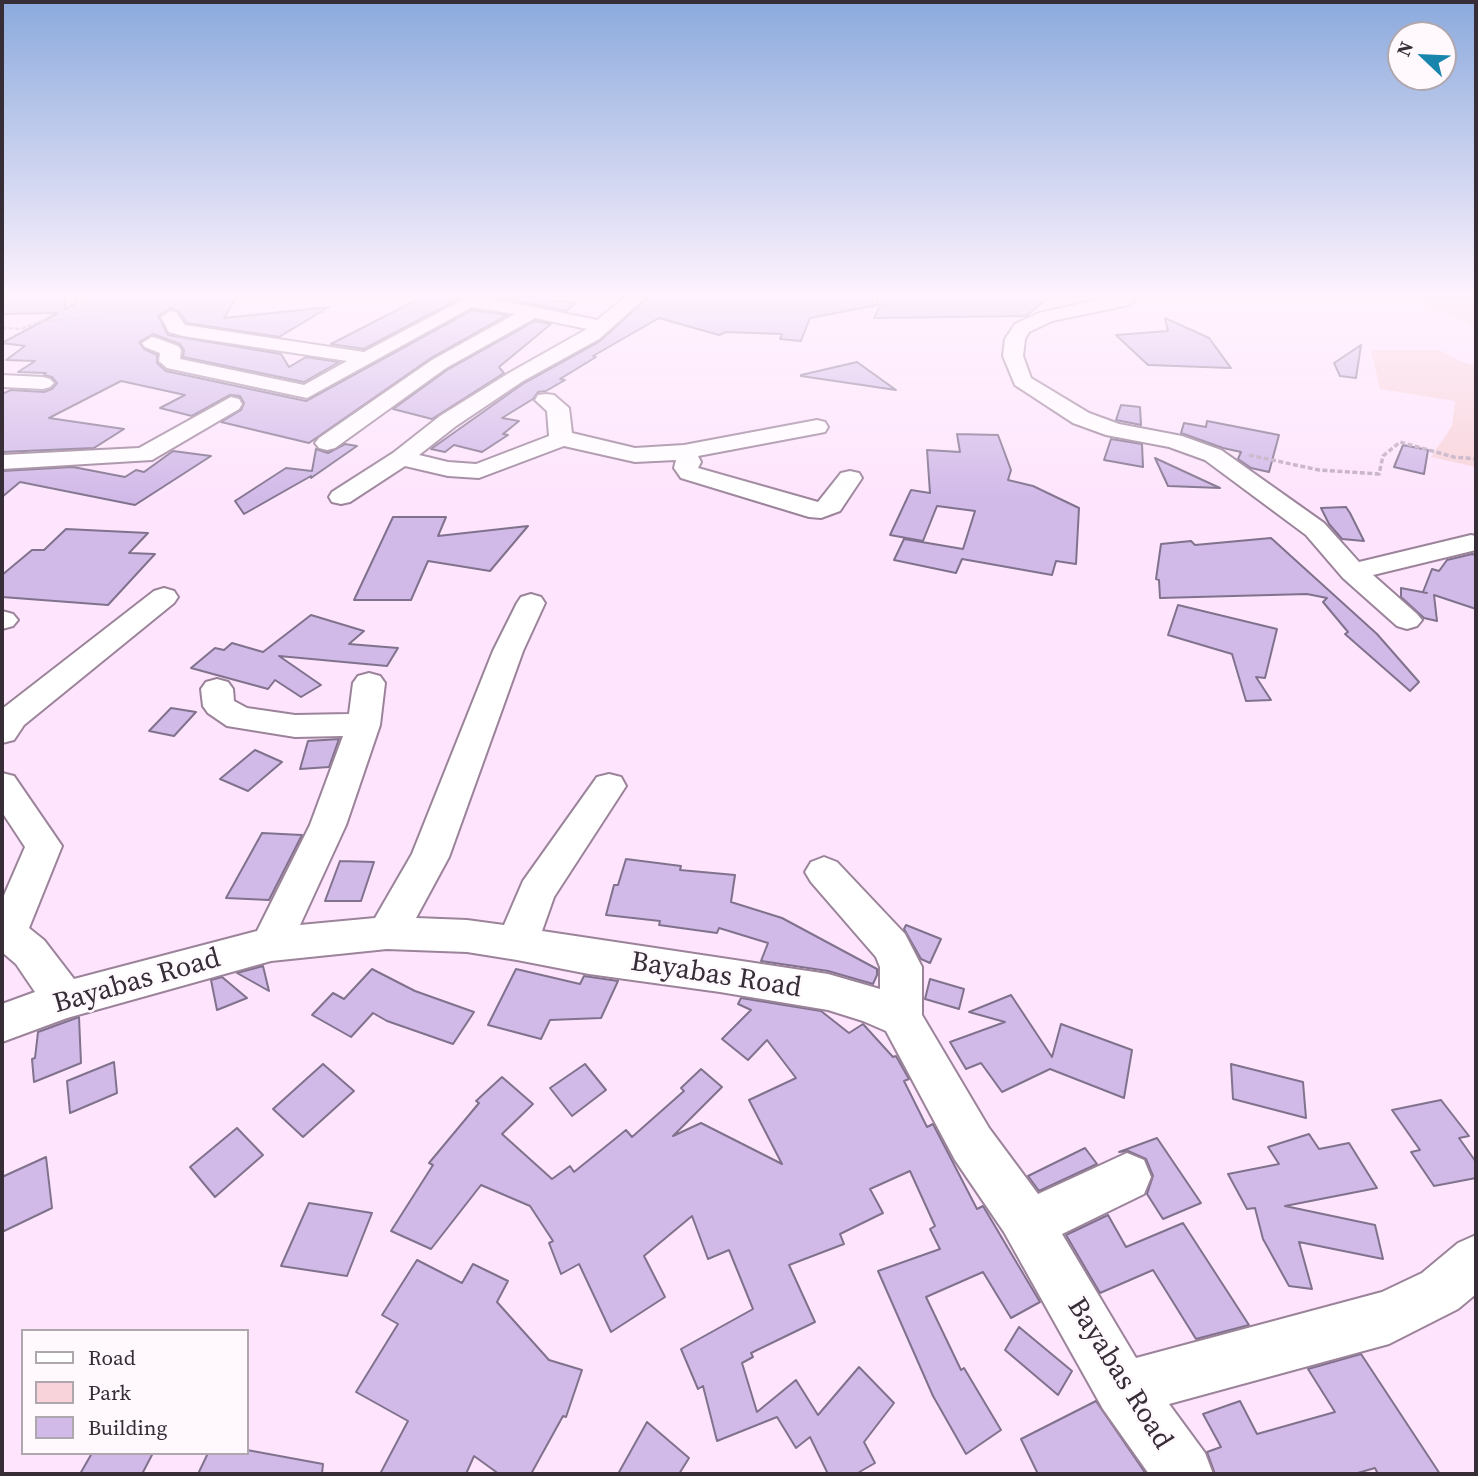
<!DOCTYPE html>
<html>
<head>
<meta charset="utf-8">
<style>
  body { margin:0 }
  #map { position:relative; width:1478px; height:1476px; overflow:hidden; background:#fee5fd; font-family:"Source Serif 4",serif }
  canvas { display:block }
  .frame { position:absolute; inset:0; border:4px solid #362d36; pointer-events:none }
  .legend { position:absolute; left:21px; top:1329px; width:228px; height:126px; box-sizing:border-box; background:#fff9fe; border:2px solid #afa7ae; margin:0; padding:9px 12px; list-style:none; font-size:21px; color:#362d36 }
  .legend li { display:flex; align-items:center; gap:14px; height:35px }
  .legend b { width:35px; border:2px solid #afa7ae }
  .north { position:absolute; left:1387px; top:21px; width:70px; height:70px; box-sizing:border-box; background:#fff9fe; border:2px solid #afa7ae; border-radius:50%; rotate:293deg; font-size:19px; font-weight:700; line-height:28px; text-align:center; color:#362d36 }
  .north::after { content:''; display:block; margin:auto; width:24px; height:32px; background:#1785ac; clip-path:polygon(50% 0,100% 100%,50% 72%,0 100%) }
</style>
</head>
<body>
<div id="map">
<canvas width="1478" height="1476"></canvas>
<div class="frame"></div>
<ul class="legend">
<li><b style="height:9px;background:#fff"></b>Road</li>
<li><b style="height:19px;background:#f8d3d9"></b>Park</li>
<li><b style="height:19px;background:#d1b9e8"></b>Building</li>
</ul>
<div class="north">N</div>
</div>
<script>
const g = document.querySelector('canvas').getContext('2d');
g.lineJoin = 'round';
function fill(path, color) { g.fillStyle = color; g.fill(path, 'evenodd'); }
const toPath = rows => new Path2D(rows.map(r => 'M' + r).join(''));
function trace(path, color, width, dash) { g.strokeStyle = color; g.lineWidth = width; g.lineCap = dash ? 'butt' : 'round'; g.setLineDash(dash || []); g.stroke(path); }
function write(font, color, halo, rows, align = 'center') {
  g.font = font + ' "Source Serif 4",serif'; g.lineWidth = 5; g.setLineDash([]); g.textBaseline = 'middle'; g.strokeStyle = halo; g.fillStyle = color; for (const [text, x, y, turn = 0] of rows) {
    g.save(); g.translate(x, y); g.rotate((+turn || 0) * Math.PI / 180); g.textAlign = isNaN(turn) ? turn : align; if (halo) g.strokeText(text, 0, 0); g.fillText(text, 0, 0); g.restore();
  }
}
fill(toPath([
  [1396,295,1476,295,1476,329,1461,320],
  [1371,350,1439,350,1462,362,1476,365,1476,467,1431,457,1452,426,1455,401,1380,389]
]), '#f8d3d9');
const building = toPath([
  [2,295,65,295,65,309,91,295,238,295,224,318,329,307,279,337,187,323,179,312,171,308,158,316,168,335,281,354,289,367,306,357,339,362,304,382,183,357,184,350,180,344,153,334,139,342,144,349,157,355,157,363,166,371,306,401,472,310,507,315,431,358,309,443,221,422,241,410,244,403,240,396,230,395,192,416,160,408,185,395,121,381,49,418,124,429,94,448,2,452,2,394,11,390,44,392,52,389,57,383,52,377,44,375,46,373,18,372,35,361,6,360,25,346,2,343,58,313,2,314,2,295],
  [426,295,466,295,364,349,331,344,426,295],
  [487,295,514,295,576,303,566,311,487,295],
  [651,295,877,295,878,305,810,318,801,341,780,339,782,334,726,332,719,335,659,318,593,356,596,357,560,379,565,380,546,391,538,392,533,399,502,418,519,421,503,434,508,435,482,452,454,445,445,452,431,449,524,383,600,341,651,295],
  [885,295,1052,295,1026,316,874,318,885,295],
  [1165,318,1209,338,1231,368,1148,365,1116,335,1168,331,1165,318],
  [535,321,551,324,499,367,504,373,432,419,393,409,447,370,535,321],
  [1361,345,1356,378,1340,376,1334,363,1361,345],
  [857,362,896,390,801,376,801,375,857,362],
  [1121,405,1140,407,1141,425,1116,420,1121,405],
  [1207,421,1279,435,1269,472,1251,468,1238,459,1241,452,1223,448,1181,433,1184,423,1206,427,1207,421],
  [957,434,998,435,1011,470,1008,480,1033,486,1079,508,1076,564,1056,561,1052,575,962,559,956,573,894,560,904,539,963,549,975,511,937,506,923,541,890,535,911,490,930,493,927,450,960,452,957,434],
  [1111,439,1142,444,1143,467,1104,460,1111,439],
  [345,444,357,446,311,478,311,476,244,514,235,501,286,468,312,471,316,449,328,453,345,444],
  [1403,445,1428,450,1424,474,1394,467,1403,445],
  [173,451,211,456,135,505,20,482,2,497,2,471,73,467,125,477,136,470,144,472,173,451],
  [1155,458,1220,488,1168,486,1155,458],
  [1346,507,1350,513,1364,541,1342,539,1329,524,1321,508,1346,507],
  [393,517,446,517,438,536,528,526,490,571,428,561,411,600,354,600,393,517],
  [66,529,148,533,129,553,155,554,108,605,2,597,2,575,32,550,44,550,66,529],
  [1271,538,1377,634,1419,682,1410,691,1345,634,1348,632,1323,602,1327,598,1307,594,1160,598,1159,580,1156,579,1161,544,1191,541,1195,545,1271,538],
  [1472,554,1476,555,1476,609,1434,595,1437,621,1424,618,1401,597,1401,588,1427,593,1423,592,1432,569,1439,571,1447,560,1472,554],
  [1178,605,1277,629,1265,678,1256,677,1271,700,1246,701,1232,654,1168,635,1178,605],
  [311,615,364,631,349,644,398,648,387,666,279,656,321,685,301,697,275,680,268,689,191,668,215,648,224,650,232,643,263,652,311,615],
  [171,708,196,712,174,736,149,731,171,708],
  [339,739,329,767,300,769,308,741,339,739],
  [255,750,282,762,248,791,220,779,255,750],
  [262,833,302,835,269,900,226,898,262,833],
  [626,859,681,866,680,870,735,875,731,902,782,918,877,969,877,975,873,984,828,971,761,961,768,943,719,928,717,933,659,925,660,921,606,915,614,885,618,885,626,859],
  [340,861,374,862,361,901,325,901,340,861],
  [906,925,941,939,930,963,921,959,904,929,906,925],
  [263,966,269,991,237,973,263,966],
  [372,969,415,991,474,1012,453,1044,387,1021,373,1013,351,1037,312,1015,333,993,344,999,372,969],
  [516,969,580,984,584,976,618,981,601,1018,550,1020,541,1039,488,1025,516,969],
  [222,977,247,998,217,1010,211,980,222,977],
  [930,979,964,989,959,1009,925,999,930,979],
  [1011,995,1052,1057,1061,1024,1132,1050,1124,1098,1050,1069,1002,1092,981,1063,966,1069,950,1042,1005,1022,969,1012,1011,995],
  [741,998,821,1011,849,1033,863,1024,893,1057,896,1056,909,1079,904,1081,927,1127,933,1124,977,1209,983,1206,1040,1302,1011,1318,983,1272,926,1297,961,1370,964,1368,1001,1430,966,1454,933,1396,878,1271,940,1249,930,1229,935,1226,910,1171,870,1189,883,1213,840,1234,844,1244,789,1265,815,1322,751,1353,753,1357,742,1363,757,1412,796,1380,818,1415,859,1367,894,1403,864,1442,875,1463,856,1474,828,1474,810,1437,796,1448,777,1417,717,1441,703,1386,698,1389,681,1349,753,1309,729,1250,708,1259,692,1216,644,1256,665,1297,611,1332,579,1264,561,1274,549,1243,553,1241,530,1206,481,1185,431,1249,391,1231,433,1165,429,1163,479,1103,476,1101,502,1077,533,1104,502,1134,552,1179,570,1166,574,1172,626,1130,632,1137,684,1091,681,1088,701,1069,722,1087,673,1136,701,1123,782,1164,749,1100,796,1078,767,1040,748,1060,722,1039,751,1010,738,1004,741,998],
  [79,1017,81,1063,34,1082,32,1059,35,1058,38,1032,79,1017],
  [114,1062,117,1093,70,1113,67,1081,114,1062],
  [323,1064,354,1091,303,1137,273,1109,323,1064],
  [585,1064,606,1090,572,1116,550,1088,585,1064],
  [1231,1064,1303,1082,1306,1118,1233,1099,1231,1064],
  [1441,1100,1469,1136,1459,1138,1476,1162,1476,1178,1434,1186,1411,1152,1420,1150,1392,1110,1441,1100],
  [237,1128,263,1155,215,1197,190,1167,237,1128],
  [1309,1134,1319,1149,1349,1143,1377,1188,1285,1206,1375,1225,1383,1259,1299,1242,1312,1289,1289,1286,1263,1239,1255,1208,1247,1209,1228,1174,1279,1164,1268,1147,1309,1134],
  [1157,1138,1201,1203,1163,1219,1147,1194,1153,1176,1146,1159,1128,1151,1119,1152,1157,1138],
  [1085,1148,1097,1164,1039,1191,1028,1176,1085,1148],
  [46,1157,52,1208,2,1232,2,1177,46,1157],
  [309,1203,372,1213,347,1276,281,1266,309,1203],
  [1108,1215,1126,1247,1183,1223,1249,1325,1196,1339,1153,1270,1100,1293,1066,1235,1108,1215],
  [417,1260,462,1283,473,1264,508,1281,497,1302,549,1360,582,1370,566,1417,563,1416,531,1474,499,1474,474,1456,466,1474,380,1474,408,1421,356,1392,398,1324,382,1315,417,1260],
  [1019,1327,1072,1371,1058,1395,1005,1350,1019,1327],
  [1361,1354,1440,1474,1378,1474,1375,1468,1354,1474,1215,1474,1207,1452,1221,1447,1203,1414,1240,1401,1257,1434,1335,1412,1308,1369,1361,1354],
  [1096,1401,1146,1474,1038,1474,1021,1439,1096,1401],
  [647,1422,689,1458,679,1474,618,1474,647,1422],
  [247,1450,323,1464,322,1474,198,1474,208,1453,247,1453,247,1450],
  [92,1453,153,1453,142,1474,80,1474,92,1453]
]);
fill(building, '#d1b9e8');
trace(building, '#80728d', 2);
const minor = toPath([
  [628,295,648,295,599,339,523,381,456,426,419,455,448,462,476,464,549,436,547,411,535,400,538,395,546,394,554,395,569,408,572,433,635,448,684,445,817,420,825,422,828,427,825,432,698,456,701,462,698,468,818,502,841,473,850,471,859,473,862,478,840,511,821,518,809,517,681,478,674,468,676,460,635,462,564,446,479,478,448,476,405,466,350,502,341,504,332,502,329,497,332,492,393,453,440,416,509,373,587,329,535,318,446,368,335,448,327,450,319,448,315,443,319,438,432,360,515,314,472,307,307,398,167,368,159,361,160,353,145,347,142,343,152,337,159,339,178,346,181,350,180,359,304,385,347,361,183,336,169,332,161,317,170,311,177,313,185,325,364,352,468,297,478,296,597,320,628,295],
  [1119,295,1140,295,1129,305,1052,321,1029,332,1025,339,1023,356,1031,378,1089,413,1119,424,1182,436,1221,450,1324,523,1359,562,1471,535,1476,536,1476,550,1373,575,1417,614,1422,620,1417,626,1407,629,1397,626,1343,578,1306,535,1205,460,1169,447,1106,435,1073,423,1015,385,1003,356,1005,339,1015,324,1039,313,1119,295],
  [2,375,43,377,50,379,54,383,50,387,43,389,2,387,2,375],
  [231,397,239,399,242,404,239,409,152,460,2,469,2,455,139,448,231,397],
  [164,588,174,591,178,597,174,603,24,725,14,740,2,743,2,709,154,591,164,588],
  [531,594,541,597,545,603,523,651,449,857,416,918,467,920,504,925,523,881,597,777,609,774,621,777,626,786,554,897,542,931,828,974,880,989,880,967,876,957,811,882,805,872,811,862,824,857,837,862,905,934,922,967,922,1015,989,1128,1038,1194,1127,1153,1144,1160,1151,1177,1144,1194,1062,1234,1136,1358,1382,1292,1422,1273,1458,1243,1476,1235,1476,1294,1458,1309,1389,1344,1169,1404,1205,1453,1213,1474,1149,1474,1103,1409,1004,1232,955,1160,886,1031,863,1021,828,1010,720,992,589,974,517,960,467,952,387,949,271,961,67,1018,2,1042,2,1004,35,992,16,964,2,952,2,900,25,847,2,812,2,773,14,776,62,846,29,928,44,940,74,979,257,931,310,825,343,736,295,737,227,726,208,713,203,706,201,689,206,682,217,679,228,682,233,689,234,701,247,708,295,715,349,714,353,683,358,676,369,673,380,676,385,683,380,725,346,825,300,925,375,918,412,854,493,651,517,603,521,597,531,594],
  [2,611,13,614,18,620,13,626,2,629,2,611]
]);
trace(minor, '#9b839a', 4);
trace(toPath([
  [2,305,91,300],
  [2,328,21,329,41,321,101,318]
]), '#c0acc0', 2.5, [4.5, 2]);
trace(toPath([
  [1249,455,1319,470,1379,474,1383,456,1400,442,1454,457,1476,459]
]), '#c0acc0', 3.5, [5, 2.5]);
fill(minor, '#fff');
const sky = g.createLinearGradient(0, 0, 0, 502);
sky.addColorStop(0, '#8baadd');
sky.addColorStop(0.59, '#fff3fe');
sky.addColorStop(1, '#fff3fe00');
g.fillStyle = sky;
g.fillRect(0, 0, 1478, 502);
write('28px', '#362d36', '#fff9fe', [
  ["Bayabas Road",716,976,9],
  ["Bayabas Road",137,982,-16],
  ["Bayabas Road",1119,1374,58]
]);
</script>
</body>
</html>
